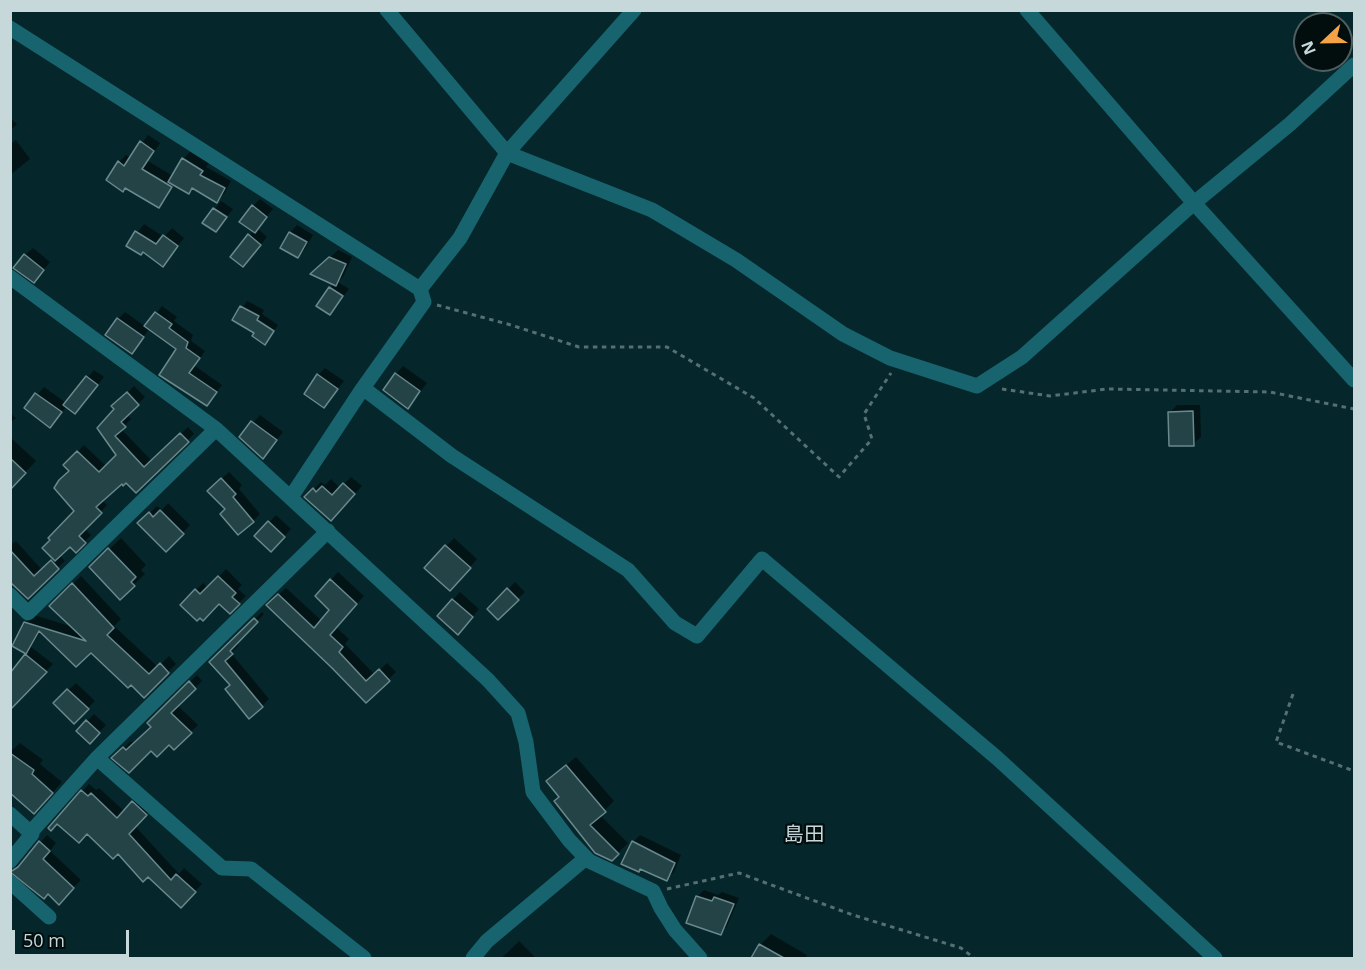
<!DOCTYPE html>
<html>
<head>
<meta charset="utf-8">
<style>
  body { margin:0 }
  #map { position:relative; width:1365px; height:969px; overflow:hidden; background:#05262a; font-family:"Open Sans",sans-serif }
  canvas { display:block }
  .frame { position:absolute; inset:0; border:12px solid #c7d8db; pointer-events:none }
  .north { position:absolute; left:1293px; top:12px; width:60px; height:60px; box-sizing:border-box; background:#020d0e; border:2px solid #515e60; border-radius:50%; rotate:248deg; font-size:16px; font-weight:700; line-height:24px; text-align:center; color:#c7d8db }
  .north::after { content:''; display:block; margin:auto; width:21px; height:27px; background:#f5a346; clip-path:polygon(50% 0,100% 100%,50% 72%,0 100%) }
  .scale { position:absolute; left:12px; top:930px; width:117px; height:27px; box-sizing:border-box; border:3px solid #c7d8db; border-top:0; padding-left:8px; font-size:18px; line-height:21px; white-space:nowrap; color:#c7d8db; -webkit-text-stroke:4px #020d0e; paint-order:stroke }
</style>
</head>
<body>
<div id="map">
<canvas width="1365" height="969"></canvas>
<div class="frame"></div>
<div class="north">N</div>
<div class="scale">50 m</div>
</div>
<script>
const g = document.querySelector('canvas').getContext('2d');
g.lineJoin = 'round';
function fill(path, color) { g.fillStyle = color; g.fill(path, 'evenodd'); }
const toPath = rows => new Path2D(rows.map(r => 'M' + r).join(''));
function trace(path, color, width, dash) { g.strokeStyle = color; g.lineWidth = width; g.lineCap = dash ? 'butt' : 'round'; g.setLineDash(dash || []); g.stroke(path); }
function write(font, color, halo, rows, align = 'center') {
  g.font = font + ' "Open Sans","Noto Sans JP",sans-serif'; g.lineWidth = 4.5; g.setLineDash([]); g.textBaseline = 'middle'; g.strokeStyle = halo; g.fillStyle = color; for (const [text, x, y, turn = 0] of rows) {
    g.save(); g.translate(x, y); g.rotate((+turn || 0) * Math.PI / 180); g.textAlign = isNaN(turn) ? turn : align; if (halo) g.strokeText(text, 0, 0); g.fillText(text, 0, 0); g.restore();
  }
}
fill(toPath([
  [10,118,17,124,10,131],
  [148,135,160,143,148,161,173,176,183,159,190,152,209,163,206,167,231,181,224,194,217,201,194,187,188,192,175,184,166,199,159,207,119,162,126,155,131,158],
  [16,140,30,159,10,175,10,144],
  [260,199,273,209,257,228,267,237,250,258,232,256,254,231,253,206],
  [221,201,233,209,216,230,204,223],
  [144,224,164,237,172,228,184,238,162,265,143,250,128,245],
  [297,225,313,235,305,249,298,257,290,233],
  [33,248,50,262,41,273,25,255],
  [338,250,352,257,343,277,338,282,349,289,330,314,330,288,334,284,313,274],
  [247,301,264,310,262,314,278,325,265,343,256,332,234,320],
  [162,306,177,317,174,321,193,335,191,341,205,351,195,366,222,385,207,404,161,374,178,348,150,328,131,352,118,319,125,312,146,327],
  [403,366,427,383,408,407,396,374],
  [325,368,344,381,324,406,318,375],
  [94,370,104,377,82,405,67,406,50,426,26,408,44,387,66,403],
  [134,386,145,397,127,415,131,419,121,429,152,461,188,427,194,434,136,490,126,480,122,482,102,500,107,505,85,529,91,535,76,551,70,545,59,555,65,561,26,595,10,579,10,545,16,541,42,570,54,558,76,511,71,471,65,465,84,445,106,466,118,455,99,428,116,409,114,406],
  [1177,405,1200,405,1201,437,1193,444,1170,413],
  [10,413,16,418,10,423],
  [260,415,283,432,263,457,241,437],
  [10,437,36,461,10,488],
  [229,472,242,485,239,489,260,514,253,521,227,509,209,491],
  [351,477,362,486,338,512,306,497,321,482,325,485,331,479,340,488],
  [168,503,190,525,166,550,139,523,157,506,162,510],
  [276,515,291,529,271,550,256,536],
  [121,538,146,565,141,570,145,574,120,598,91,567],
  [454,538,477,559,457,582,426,568],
  [226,569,242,585,238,589,246,596,230,612,219,602,182,605,203,583,208,588],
  [338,572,364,596,336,627,349,639,345,644,375,675,387,663,396,672,366,701,268,605,286,588,322,621,331,609,317,596],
  [81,576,121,619,114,626,158,667,169,656,176,664,144,696,131,683,91,651,41,631,31,647,53,664,10,708,12,673,29,653,14,645,25,623,34,615,73,627,51,606],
  [515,582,525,592,498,618,489,609],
  [460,592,479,609,465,626,439,616],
  [262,612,264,614,237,643,239,645,231,653,269,699,262,706,232,684,211,662],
  [197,675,202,681,177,705,198,725,174,748,169,743,114,758,131,741,134,744,152,726,149,723],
  [76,683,95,701,74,722,55,703],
  [94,714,106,725,90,742,87,721],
  [20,743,43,760,40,764,62,782,43,803,12,793,10,794,10,752],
  [576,757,614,801,600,815,628,843,612,859,548,781],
  [89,784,96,790,99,788,124,811,140,795,153,807,135,826,179,874,184,868,202,884,181,906,148,875,118,852,87,833,57,822,50,828],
  [47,835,56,843,50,851,81,880,66,895,48,893,44,897,12,870,24,861],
  [640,835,681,855,674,872,666,880,633,842],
  [704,890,718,895,722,892,739,898,727,926,721,933,697,897],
  [771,934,807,955,805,958,752,958,760,945],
  [519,941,536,958,501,958,507,953]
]), '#0007');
const building = toPath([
  [140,141,154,151,142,169,172,187,159,208,125,188,123,192,106,180,118,161,124,166,140,141],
  [182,158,203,171,200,175,225,188,217,203,192,188,189,194,168,182,182,158],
  [252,205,267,217,255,233,239,222,252,205],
  [213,208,227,217,216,232,202,223,213,208],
  [135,231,156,244,163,235,178,246,163,267,143,252,141,255,126,246,135,231],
  [289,232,307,242,298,258,280,248,289,232],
  [248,234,261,245,243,267,230,257,248,234],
  [24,254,44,270,34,283,13,268,24,254],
  [329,257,346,264,336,286,310,274,329,257],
  [329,287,343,296,330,315,316,306,329,287],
  [240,306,259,316,257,320,274,331,265,345,252,336,254,333,232,320,240,306],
  [155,312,172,324,169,328,188,342,186,348,200,358,189,373,217,392,207,406,159,375,176,349,144,326,155,312],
  [117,318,144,337,132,354,105,335,117,318],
  [395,373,420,391,408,409,383,390,395,373],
  [317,374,338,389,324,408,304,394,317,374],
  [86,376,98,385,75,414,63,405,86,376],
  [127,392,139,405,121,422,126,427,115,436,144,467,180,433,189,442,136,493,126,483,123,486,122,484,96,507,102,513,79,536,86,543,76,553,70,547,55,561,42,548,50,540,48,538,74,511,54,488,59,480,69,471,63,465,77,451,99,472,116,455,97,428,114,409,111,406,127,392],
  [35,393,62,412,50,428,24,408,35,393],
  [1193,411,1194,446,1169,446,1168,412,1193,411],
  [251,421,277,440,263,459,239,437,251,421],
  [10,458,26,473,10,490,10,458],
  [221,478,236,494,233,497,254,522,238,535,220,514,225,509,207,491,221,478],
  [343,483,355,494,331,521,304,497,313,488,316,492,322,486,332,495,343,483],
  [160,510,184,534,166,552,137,523,149,512,153,517,160,510],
  [268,521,285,537,271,552,254,536,268,521],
  [445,545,471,568,450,591,424,568,445,545],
  [108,548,136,577,131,582,135,586,120,600,89,567,108,548],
  [10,550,34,576,51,560,59,569,28,599,10,582,10,550],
  [218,576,236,593,232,597,240,604,230,614,219,604,203,621,200,618,197,621,180,605,195,589,200,594,218,576],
  [330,579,357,604,330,635,343,647,339,652,366,681,379,669,390,681,366,703,332,668,266,605,278,594,314,628,329,610,315,596,330,579],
  [72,583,114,628,107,635,149,674,160,663,169,673,144,698,131,685,128,688,91,653,76,667,39,631,26,654,12,646,24,622,86,641,49,606,72,583],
  [507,588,519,600,498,620,487,609,507,588],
  [452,599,473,617,458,635,437,616,452,599],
  [254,618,258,622,230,651,233,654,225,661,263,707,249,719,225,689,230,685,209,662,254,618],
  [25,654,47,672,10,710,10,673,25,654],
  [189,681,196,689,171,713,192,733,174,750,169,745,157,757,151,751,129,773,111,758,123,747,126,750,151,727,147,723,189,681],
  [67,689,89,709,74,724,53,703,67,689],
  [86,720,100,733,90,744,76,731,86,720],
  [10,753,34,770,32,774,53,793,34,814,10,793,10,753],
  [566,765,606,812,590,825,619,854,612,861,595,853,554,801,559,797,546,781,566,765],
  [81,790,88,796,91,793,117,818,132,801,147,815,129,834,171,880,176,874,196,892,181,908,148,877,143,882,118,854,113,859,87,834,79,843,57,824,51,831,48,828,81,790],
  [39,841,50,851,43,859,74,888,59,905,48,894,44,899,10,872,18,867,39,841],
  [632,841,675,863,667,881,640,869,639,872,621,864,632,841],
  [696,896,712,901,714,897,734,904,721,935,686,923,696,896],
  [759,944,784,958,751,958,759,944]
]);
fill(building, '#244347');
trace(building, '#68898e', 1.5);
trace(toPath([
  [437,305,511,325,579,347,667,347,754,398,839,477,872,439,864,414,891,373],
  [1002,389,1050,396,1107,389,1270,392,1354,409],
  [1293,694,1276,742,1354,771],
  [667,889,739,873,853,915,961,948,974,958]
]), '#556f73', 3, [4.5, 4.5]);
trace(toPath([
  [387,10,507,153,652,210,736,260,843,334,890,358,977,386,1022,357,1194,203,1290,124,1354,65],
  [1027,10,1194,203,1354,380],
  [10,28,420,289,424,302,363,388,291,497],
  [10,277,216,429,488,680,518,713,526,742,533,792,569,840,589,861,653,891,661,908,675,930,700,958],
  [420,289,460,238,507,153,634,10],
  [363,388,452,456,628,570,675,623,697,636,762,559,997,758,1215,958],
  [10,595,28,613,216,429],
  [97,758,222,868,251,869,364,958],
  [10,814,32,834,10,861],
  [31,832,97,758,328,531],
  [10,882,49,917],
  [473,958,487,941,586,858]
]), '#17646e', 15);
write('20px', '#c7d8db', '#020d0e', [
  ["島田",804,835]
]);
</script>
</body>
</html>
